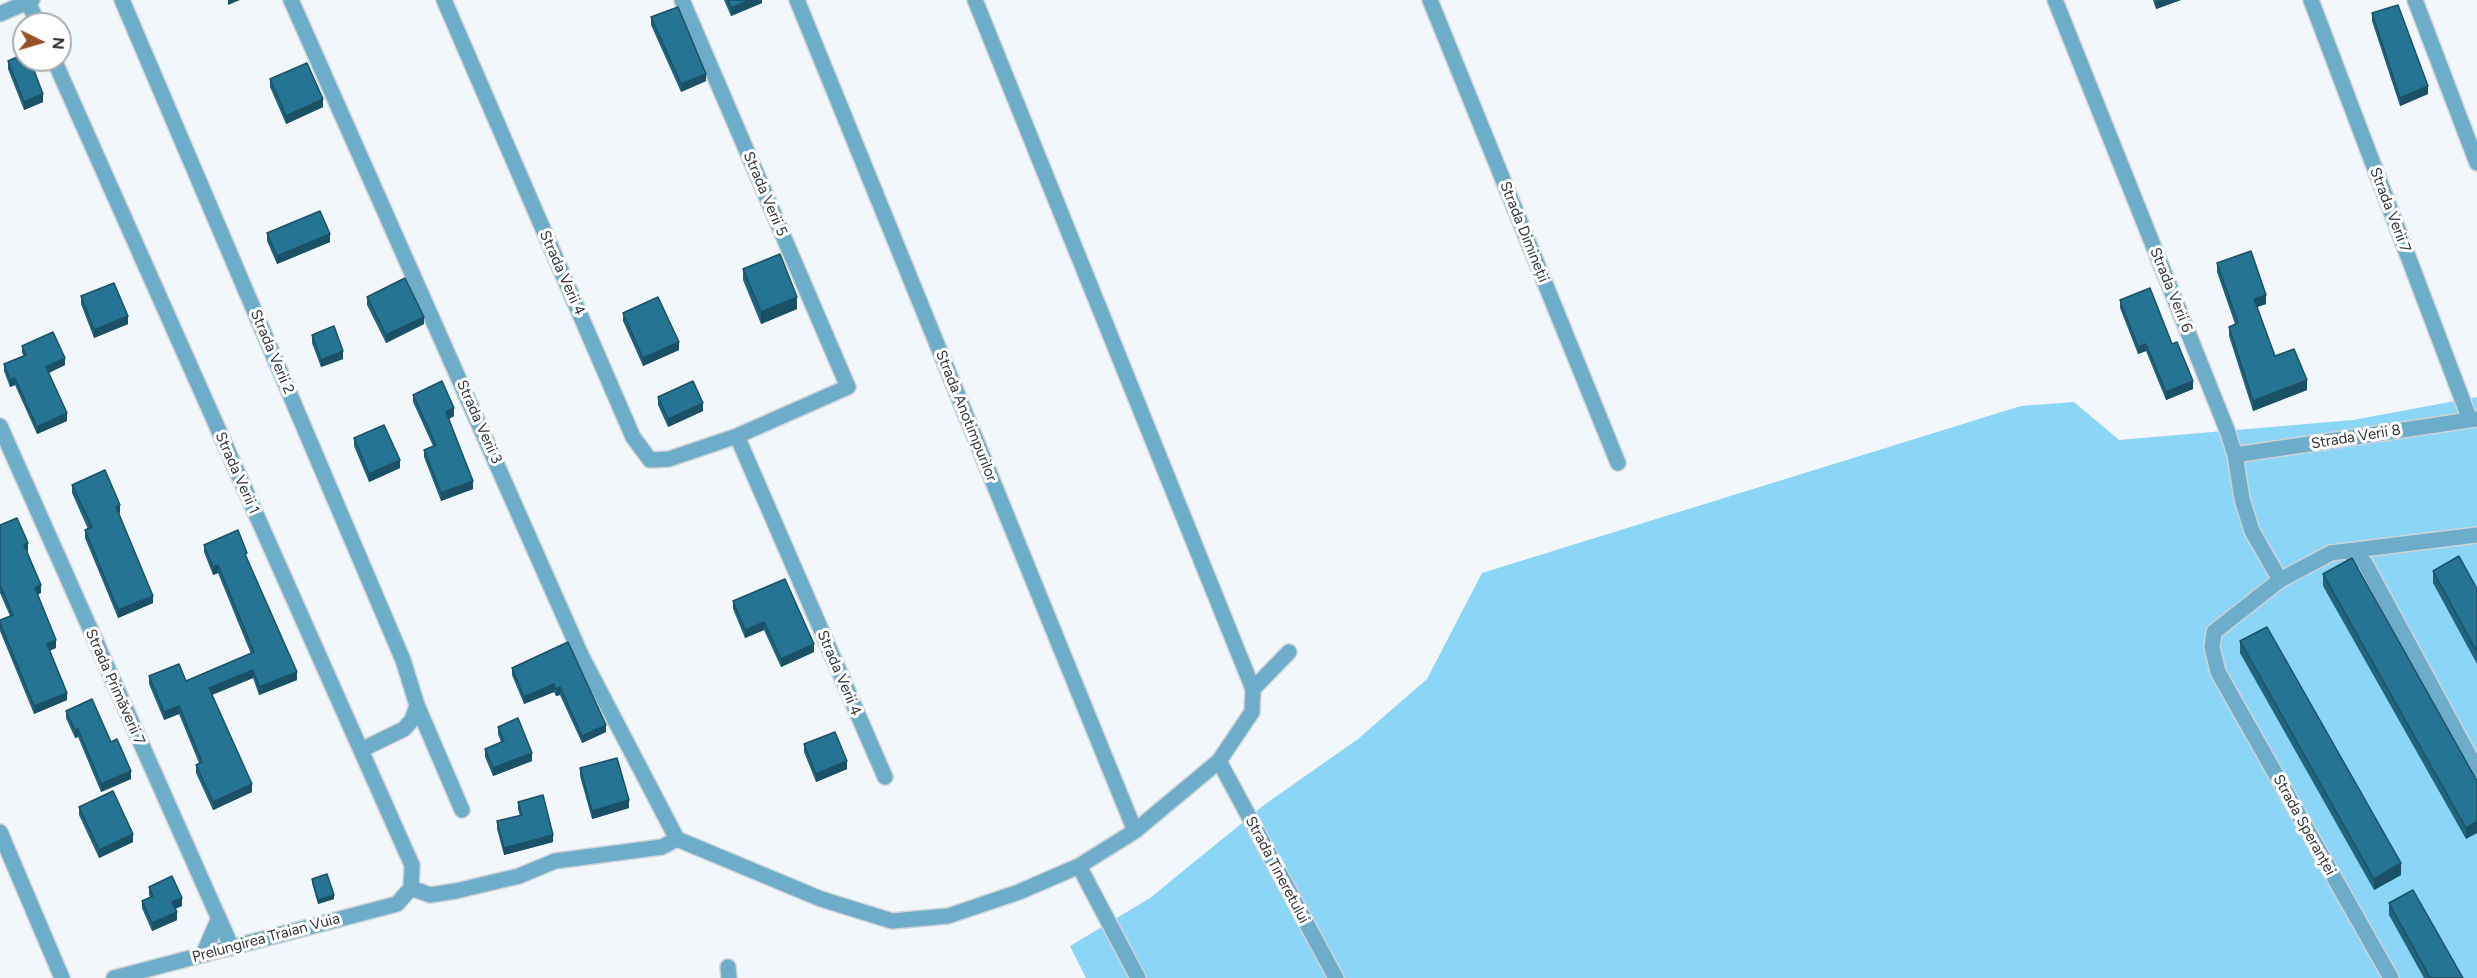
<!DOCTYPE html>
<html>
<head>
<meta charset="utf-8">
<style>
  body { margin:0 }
  #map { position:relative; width:2477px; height:978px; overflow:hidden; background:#f1f7fa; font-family:Figtree,sans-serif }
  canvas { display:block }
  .north { position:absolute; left:12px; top:12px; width:60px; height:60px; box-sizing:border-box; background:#fff; border:2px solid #adadae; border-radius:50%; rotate:95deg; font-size:16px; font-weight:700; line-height:24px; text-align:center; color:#313335 }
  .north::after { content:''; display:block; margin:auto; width:21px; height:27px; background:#975128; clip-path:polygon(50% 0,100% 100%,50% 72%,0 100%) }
</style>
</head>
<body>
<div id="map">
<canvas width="2477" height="978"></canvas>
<div class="north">N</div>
</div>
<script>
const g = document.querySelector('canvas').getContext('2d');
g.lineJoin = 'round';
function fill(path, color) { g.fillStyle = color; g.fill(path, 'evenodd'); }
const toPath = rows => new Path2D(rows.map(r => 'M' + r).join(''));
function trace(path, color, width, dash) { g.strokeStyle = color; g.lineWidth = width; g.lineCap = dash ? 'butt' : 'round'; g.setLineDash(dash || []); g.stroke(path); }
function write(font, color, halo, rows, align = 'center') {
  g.font = font + ' Figtree,sans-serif'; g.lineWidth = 6; g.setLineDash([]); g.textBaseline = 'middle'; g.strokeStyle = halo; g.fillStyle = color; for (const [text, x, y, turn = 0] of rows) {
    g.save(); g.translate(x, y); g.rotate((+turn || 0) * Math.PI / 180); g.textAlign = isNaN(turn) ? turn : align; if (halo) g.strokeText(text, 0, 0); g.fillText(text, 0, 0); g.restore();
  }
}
fill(toPath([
  [2477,397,2477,978,1086,978,1070,946,1150,898,1264,805,1358,739,1427,679,1482,573,2021,406,2074,402,2119,440,2353,420]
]), '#8bd5f7');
const minor = toPath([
  [122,0,403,660,417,705,412,720,404,729,361,750],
  [291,0,582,657,677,839],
  [444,0,633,437,650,460,669,459,737,436,885,777],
  [682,0,848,387,737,436],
  [797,0,1135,831],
  [975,0,1253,689],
  [1430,0,1618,463],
  [2055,0,2227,430,2235,455,2242,499,2252,531,2280,580],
  [2311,0,2470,420],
  [2415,0,2477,163],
  [28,2,38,24],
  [0,14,32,0],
  [54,60,412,865,411,888],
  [0,426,232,948],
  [2235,455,2477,419],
  [2347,551,2477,535],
  [417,705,462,810],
  [1219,761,1336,978],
  [0,832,62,978],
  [677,839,821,899,892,921,948,916,1019,892,1079,866,1135,831,1219,761,1252,712,1253,689,1289,652],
  [1079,866,1138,978],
  [411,888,430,895,456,891,519,876,555,861,662,847,677,839],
  [203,955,218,920],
  [728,967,729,978],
  [114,978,397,904,411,888],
  [2391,978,2218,672,2212,647,2214,632,2280,580,2331,553,2347,551,2365,563,2477,770]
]);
trace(minor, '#ced4d7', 18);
trace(minor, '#6eadc9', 15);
fill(toPath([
  [724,0,762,0,762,3,731,16],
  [2153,0,2181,0,2156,9],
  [2372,13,2428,94,2400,106,2372,21],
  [651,17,706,81,681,92,651,25],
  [8,61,43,102,24,110,8,69],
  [270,79,323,107,286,124,270,87],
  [267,233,330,242,277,264,267,241],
  [2217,263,2266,304,2257,307,2275,356,2307,390,2253,411,2229,336,2229,327,2235,324,2217,272],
  [743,269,797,309,761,324,743,280],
  [81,296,128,324,94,338,81,304],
  [367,297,424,324,386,343,367,305],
  [2120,300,2172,344,2193,389,2166,400,2146,351,2138,354,2120,308],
  [623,313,679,350,643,366,623,321],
  [312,335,343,359,321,367,312,343],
  [22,346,65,365,49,373,67,421,37,434,15,385,10,387,4,371,4,364,24,356,22,353],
  [413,395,454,416,449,419,473,489,441,501,424,457,424,450,433,446,413,402],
  [658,397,703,411,668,427,658,405],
  [354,438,400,468,369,482,354,446],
  [72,485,120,513,119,513,153,603,118,618,85,538,85,530,88,529,72,493],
  [0,525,28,551,27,552,41,593,38,594,56,648,50,650,67,700,34,714,0,631,0,620,10,616,0,593],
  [204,545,247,560,297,680,259,695,253,678,212,695,252,792,213,810,196,773,196,765,199,763,179,714,164,720,149,684,149,676,186,681,251,654,218,573,213,575,204,552],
  [2433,571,2477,589,2477,664,2433,583],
  [2323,574,2477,781,2466,839,2323,586],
  [733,601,814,652,781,667,764,630,745,638,733,609],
  [2240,641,2401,875,2374,890,2240,653],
  [568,642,606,732,582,743,560,695,556,696,554,692,524,704,512,675,512,668],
  [66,711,111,742,131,779,101,792,78,737,75,738,66,718],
  [498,727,532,761,493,776,485,757,485,749,501,742,498,734],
  [804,744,847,769,816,782,804,752],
  [580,768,629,808,592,819,580,776],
  [518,802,553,842,504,855,497,829,497,821,520,816,518,809],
  [79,807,133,842,99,858,79,815],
  [312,879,334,899,318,904,312,883],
  [149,887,182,906,175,909,177,920,152,931,142,908,142,901,150,897,149,895],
  [2389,903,2463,978,2424,978,2389,915]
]), '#21647e');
fill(toPath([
  [228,0,240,0,228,5],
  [750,0,762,0,762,3,731,16,731,8],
  [2160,0,2181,0,2156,9,2156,2],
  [706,74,706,81,681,92,681,84],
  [2428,86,2428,94,2400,106,2400,98],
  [43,94,43,102,24,110,24,102],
  [323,99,323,107,286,124,286,116],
  [330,234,330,242,277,264,277,256],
  [2266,295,2266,304,2254,308,2254,299],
  [797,297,797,309,761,324,761,312],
  [128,316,128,324,94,338,94,330],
  [424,317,424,324,386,343,386,335],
  [679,342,679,350,643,366,643,358],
  [2146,344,2146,351,2138,354,2138,347],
  [343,351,343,359,321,367,321,360],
  [65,358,65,365,46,374,46,367],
  [15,378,15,385,10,387,10,380],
  [2307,380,2307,390,2253,411,2253,401],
  [2193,381,2193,389,2166,400,2166,392],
  [703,403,703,411,668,427,668,419],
  [454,408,454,416,446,420,446,412],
  [67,413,67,421,37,434,37,427],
  [400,460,400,468,369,482,369,474],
  [473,481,473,489,441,501,441,493],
  [120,505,120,513,116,515,116,507],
  [28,543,28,551,24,553,24,545],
  [218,565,218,573,213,575,213,567],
  [41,585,41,593,35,596,35,588],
  [153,596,153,603,118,618,118,610],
  [764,622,764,630,745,638,745,630],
  [56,640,56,648,47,652,47,644],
  [814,644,814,652,781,667,781,659],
  [253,670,253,678,209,696,209,688],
  [297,672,297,680,259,695,259,687],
  [554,684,554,692,524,704,524,697],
  [560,687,560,695,556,696,556,689],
  [67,693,67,700,34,714,34,706],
  [179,706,179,714,164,720,164,712],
  [606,725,606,732,582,743,582,736],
  [78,729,78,737,75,738,75,730],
  [532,753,532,761,493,776,493,768],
  [847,761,847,769,816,782,816,774],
  [131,771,131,779,101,792,101,784],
  [252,784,252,792,213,810,213,802],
  [629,800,629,808,592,819,592,811],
  [2477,821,2477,833,2466,839,2466,828],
  [133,834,133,842,99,858,99,850],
  [553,835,553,842,504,855,504,848],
  [2401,863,2401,875,2374,890,2374,879],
  [334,895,334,899,318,904,318,900],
  [182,898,182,906,172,910,172,902],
  [177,912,177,920,152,931,152,923]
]), '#1b5167');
const building = toPath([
  [728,0,750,0,731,8,728,0],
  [2398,5,2428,86,2400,98,2372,13,2398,5],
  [678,7,706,74,681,84,651,17,678,7],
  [24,54,24,60,30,60,43,94,24,102,8,61,24,54],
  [307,63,323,99,286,116,270,79,307,63],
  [320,211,330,234,277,256,267,233,320,211],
  [2251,251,2266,295,2254,299,2275,356,2294,349,2307,380,2253,401,2229,327,2238,323,2217,263,2251,251],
  [780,254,797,297,761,312,743,269,780,254],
  [405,278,424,317,386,335,367,297,405,278],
  [114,283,128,316,94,330,81,296,114,283],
  [2150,288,2172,344,2177,342,2193,381,2166,392,2146,344,2138,347,2120,300,2150,288],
  [658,297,679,342,643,358,623,313,658,297],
  [334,326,343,351,321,360,312,335,334,326],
  [53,332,65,358,46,367,67,413,37,427,15,378,10,380,4,364,26,355,22,346,53,332],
  [442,381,454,408,446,412,473,481,441,493,424,450,436,445,413,395,442,381],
  [693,381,703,403,668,419,658,397,693,381],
  [384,425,400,460,369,474,354,438,384,425],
  [105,470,120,505,116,507,153,596,118,610,85,530,92,527,72,485,105,470],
  [17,518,28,543,24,545,41,585,35,588,56,640,47,644,67,693,34,706,0,623,0,620,13,615,0,585,0,525,17,518],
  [238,530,247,553,245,554,297,672,259,687,253,670,209,688,252,784,213,802,196,765,202,762,179,706,164,712,149,676,179,664,186,681,254,652,218,565,213,567,204,545,238,530],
  [2459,556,2477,589,2477,652,2433,571,2459,556],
  [2352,558,2477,781,2477,821,2466,828,2323,574,2352,558],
  [785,579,814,644,781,659,764,622,745,630,733,601,785,579],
  [2267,627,2401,863,2374,879,2240,641,2267,627],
  [568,642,606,725,582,736,560,687,556,689,554,684,524,697,512,668,568,642],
  [92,699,111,742,117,739,131,771,101,784,78,729,75,730,66,711,92,699],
  [518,718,532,753,493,768,485,749,504,741,498,727,518,718],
  [835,732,847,761,816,774,804,744,835,732],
  [617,758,629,800,592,811,580,768,617,758],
  [113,791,133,834,99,850,79,807,113,791],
  [543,795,553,835,504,848,497,821,522,815,518,802,543,795],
  [327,874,334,895,318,900,312,879,327,874],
  [172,876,182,898,172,902,177,912,152,923,142,901,153,896,149,887,172,876],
  [2413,890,2463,978,2430,978,2389,903,2413,890]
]);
fill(building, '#267493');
trace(building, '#1b5167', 1.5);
write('15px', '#313335', '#fff', [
  ["Strada Verii 5",765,194,67],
  ["Strada Verii 7",2390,210,69],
  ["Strada Dimineții",1524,232,68],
  ["Strada Verii 4",562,273,66],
  ["Strada Verii 6",2171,290,68],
  ["Strada Verii 2",272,352,67],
  ["Strada Anotimpurilor",966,416,68],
  ["Strada Verii 3",479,422,66],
  ["Strada Verii 8",2356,437,-9],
  ["Strada Verii 1",237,473,66],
  ["Strada Verii 4",839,673,67],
  ["Strada Primăverii 7",115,687,66],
  ["Strada Speranței",2304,825,61],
  ["Strada Tineretului",1277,870,62],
  ["Prelungirea Traian Vuia",266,938,-15]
]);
</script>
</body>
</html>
